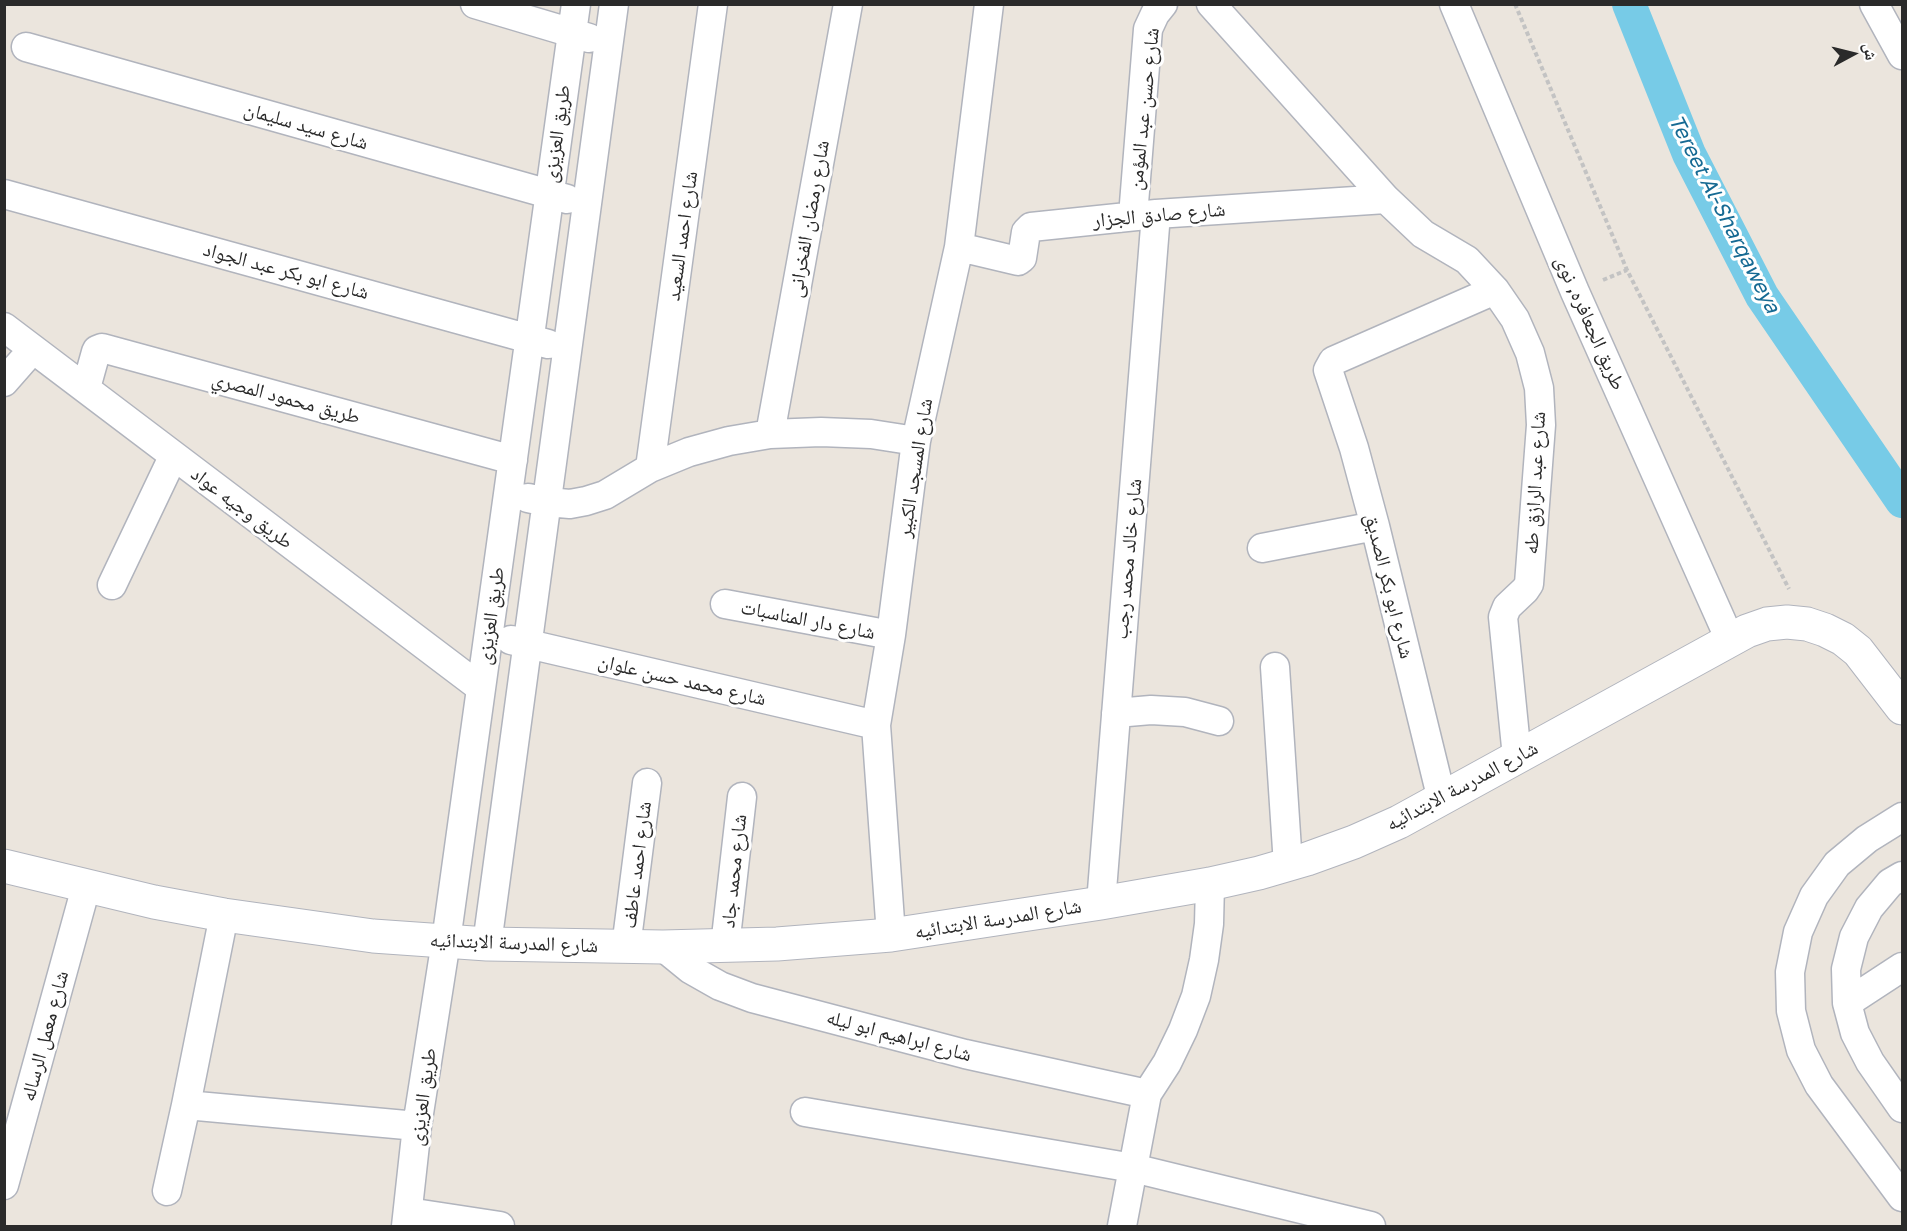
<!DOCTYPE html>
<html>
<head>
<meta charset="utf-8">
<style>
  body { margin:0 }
  #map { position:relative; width:1907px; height:1231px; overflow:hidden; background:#ebe5dd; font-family:"Golos Text","Noto Naskh Arabic",sans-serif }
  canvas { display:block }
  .frame { position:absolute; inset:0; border:6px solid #2a2a2a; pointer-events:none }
  .north { position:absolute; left:1823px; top:24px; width:60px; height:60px; -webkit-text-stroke:4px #fff; paint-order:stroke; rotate:83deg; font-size:16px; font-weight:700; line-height:24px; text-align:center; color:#2a2a2a }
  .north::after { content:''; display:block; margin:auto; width:21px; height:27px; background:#2a2a2a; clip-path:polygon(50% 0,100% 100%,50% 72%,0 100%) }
</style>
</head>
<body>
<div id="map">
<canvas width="1907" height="1231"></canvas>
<div class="frame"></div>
<div class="north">ش</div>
</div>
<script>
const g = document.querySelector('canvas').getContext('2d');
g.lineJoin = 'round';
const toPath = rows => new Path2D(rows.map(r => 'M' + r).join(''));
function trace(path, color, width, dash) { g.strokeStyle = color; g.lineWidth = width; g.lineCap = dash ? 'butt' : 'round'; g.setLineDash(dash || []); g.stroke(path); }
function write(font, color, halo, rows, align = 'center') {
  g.font = font + ' "Golos Text","Noto Naskh Arabic",sans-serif'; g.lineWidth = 6; g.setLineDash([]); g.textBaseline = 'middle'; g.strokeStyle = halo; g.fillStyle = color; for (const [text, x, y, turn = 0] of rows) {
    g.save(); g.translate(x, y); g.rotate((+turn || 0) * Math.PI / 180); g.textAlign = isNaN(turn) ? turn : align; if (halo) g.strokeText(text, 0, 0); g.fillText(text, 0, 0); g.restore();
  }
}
trace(toPath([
  [1629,4,1689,154,1762,296,1902,501]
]), '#77cbe7', 34);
const minor = toPath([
  [475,4,589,38],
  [1211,4,1386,199,1423,234,1467,260,1495,290,1515,319,1530,353,1539,388,1541,425,1529,584,1525,590,1507,607,1503,617,1517,757],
  [1454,4,1575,292,1730,640],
  [1874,4,1902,55],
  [26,47,567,199],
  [4,194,548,344],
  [1133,216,1148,29,1155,14,1163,4],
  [959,247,1018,261,1022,258,1026,232,1031,227,1156,214,1386,199],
  [4,327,481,688],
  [4,382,33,349],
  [86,388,96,352,97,350,102,348,513,460],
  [770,434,848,4],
  [650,468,713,4],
  [528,498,547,502,570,504,586,501,605,495,650,468,689,452,729,441,770,434,821,432,871,434,916,441],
  [1262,548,1375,526],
  [112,585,173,457],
  [725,604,891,635],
  [511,640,876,725],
  [1275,667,1288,865],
  [1116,713,1151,710,1185,712,1219,721],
  [1442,800,1375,526,1354,448,1328,370,1333,361,1495,290],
  [1902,817,1867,839,1837,864,1814,896,1798,932,1790,972,1791,1011,1801,1050,1819,1085,1902,1197],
  [1902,876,1890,883,1869,908,1854,937,1846,969,1847,1003,1855,1033,1870,1062,1902,1108],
  [1101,903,1156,214],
  [891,935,876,725,891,635,916,441,959,247,989,4],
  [487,944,614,4],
  [725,946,742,797],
  [626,947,647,783],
  [663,947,690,969,720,986,752,998,965,1054,1147,1094],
  [1847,1003,1902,967],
  [186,1105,417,1126],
  [805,1112,1133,1168,1371,1226],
  [4,1185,86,887],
  [167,1191,186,1105,224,915],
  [408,1212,500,1226],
  [406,1226,417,1126,446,941,576,4],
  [1122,1226,1147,1094,1167,1063,1183,1030,1196,996,1204,960,1209,924,1210,884]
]);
const tertiary = toPath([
  [4,866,154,902,224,915,373,936,487,944,663,947,777,944,891,935,1101,903,1210,884,1259,873,1307,859,1354,842,1399,822,1747,631,1767,624,1787,622,1807,624,1825,630,1843,639,1858,651,1902,708]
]);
trace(minor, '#b1b4bd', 31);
trace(tertiary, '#b1b4bd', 35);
trace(toPath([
  [1515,4,1627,270,1789,589],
  [1603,280,1627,270]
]), '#c3c3c3', 4, [4.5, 3]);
trace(minor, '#fff', 28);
trace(tertiary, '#fff', 33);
write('20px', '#2a2a2a', '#fff', [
  ["شارع حسن عبد المؤمن",1144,109,-84],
  ["شارع سيد سليمان",306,126,16],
  ["طريق العزيزى",557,134,-82],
  ["شارع صادق الجزار",1159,215,-5],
  ["شارع رمضان الفخرانى",809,219,-80],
  ["شارع احمد السعيد",682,236,-82],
  ["شارع ابو بكر عبد الجواد",286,271,15],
  ["طريق الجعافره, نوى",1590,323,66],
  ["طريق محمود المصري",286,398,15],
  ["شارع المسجد الكبير",915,468,-81],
  ["شارع عبد الرازق طه",1535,483,-87],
  ["طريق وجيه عواد",242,508,37],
  ["شارع خالد محمد رجب",1128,559,-85],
  ["شارع ابو بكر الصديق",1389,586,76],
  ["طريق العزيزى",491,616,-82],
  ["شارع دار المناسبات",808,620,11],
  ["شارع محمد حسن علوان",682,680,13],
  ["شارع المدرسة الابتدائيه",1462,786,-28],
  ["شارع احمد عاطف",637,865,-83],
  ["شارع محمد جاد",734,871,-84],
  ["شارع المدرسة الابتدائيه",998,919,-9],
  ["شارع المدرسة الابتدائيه",514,943,2],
  ["شارع معمل الرساله",45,1036,-75],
  ["شارع ابراهيم ابو ليله",899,1036,15],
  ["طريق العزيزى",423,1097,-82]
]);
write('italic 21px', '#166a93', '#fff', [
  ["Tereet Al-Sharqaweya",1724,214,63]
]);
</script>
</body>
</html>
